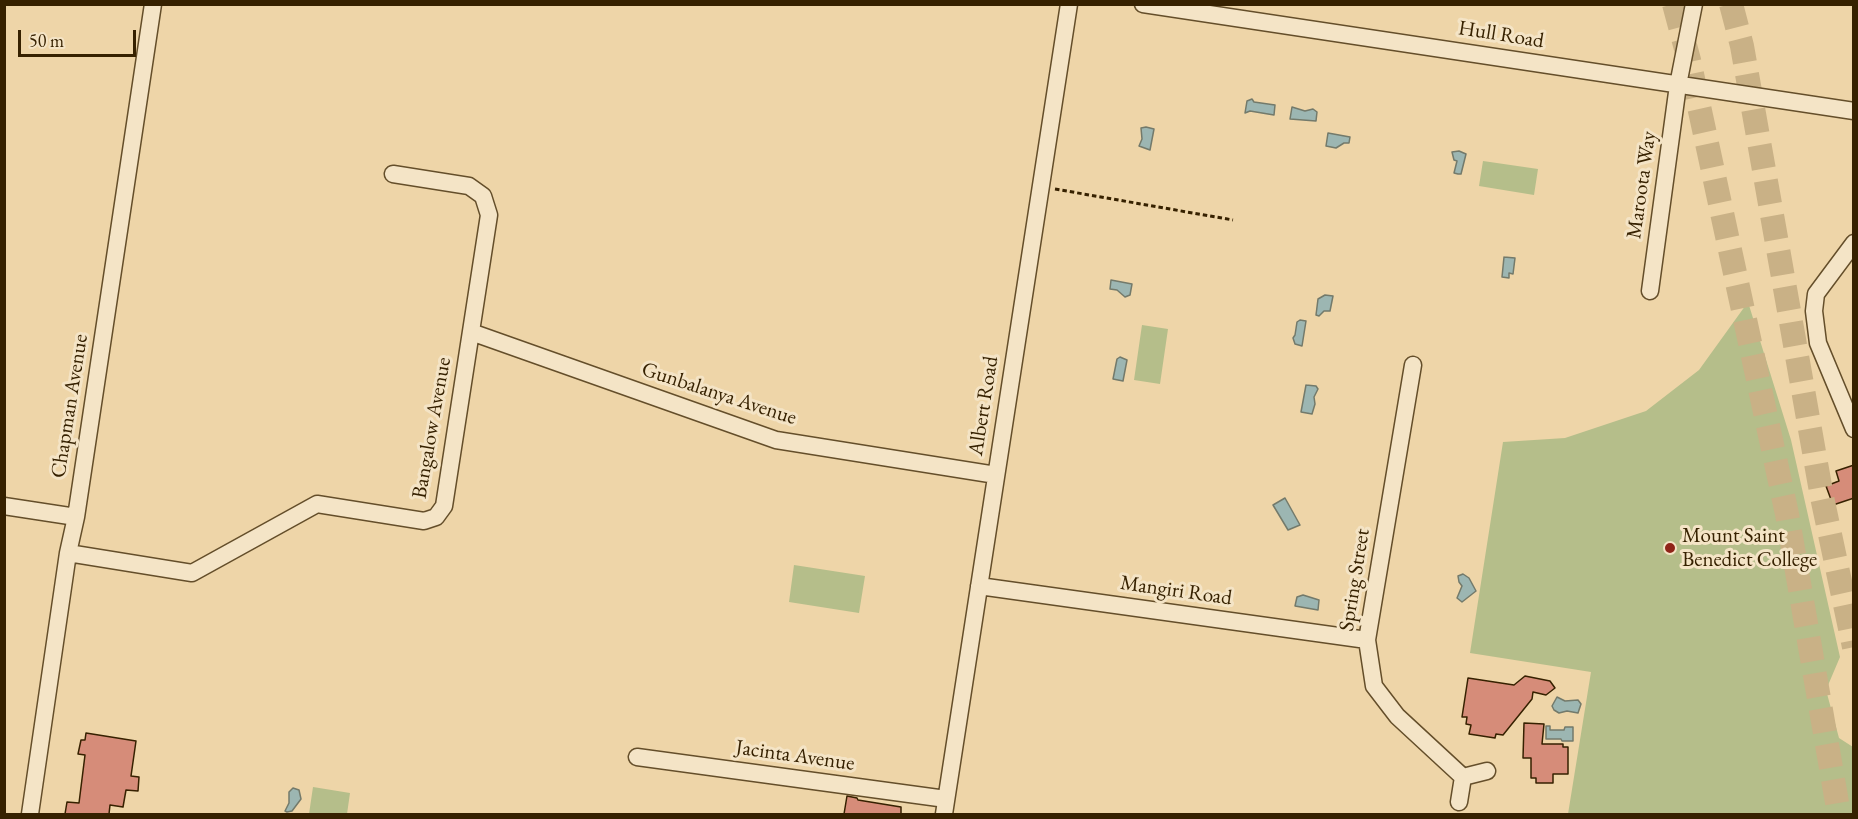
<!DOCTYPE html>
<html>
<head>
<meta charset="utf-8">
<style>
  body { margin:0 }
  #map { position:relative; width:1858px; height:819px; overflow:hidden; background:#eed5a8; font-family:"EB Garamond",serif }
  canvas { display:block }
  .frame { position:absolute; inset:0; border:6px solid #362100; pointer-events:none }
  .scale { position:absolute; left:18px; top:30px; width:118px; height:27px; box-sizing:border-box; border:3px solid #362100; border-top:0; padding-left:8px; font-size:18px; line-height:21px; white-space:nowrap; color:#362100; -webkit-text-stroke:4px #f4e4c6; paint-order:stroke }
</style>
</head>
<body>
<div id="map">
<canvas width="1858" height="819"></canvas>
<div class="frame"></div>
<div class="scale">50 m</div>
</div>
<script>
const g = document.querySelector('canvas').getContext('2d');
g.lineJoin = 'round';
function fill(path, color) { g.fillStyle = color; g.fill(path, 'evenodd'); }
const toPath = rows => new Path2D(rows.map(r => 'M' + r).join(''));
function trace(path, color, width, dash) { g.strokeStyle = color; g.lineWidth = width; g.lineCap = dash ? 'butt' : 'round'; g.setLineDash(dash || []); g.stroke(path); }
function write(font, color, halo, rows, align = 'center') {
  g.font = font + ' "EB Garamond",serif'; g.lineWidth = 6; g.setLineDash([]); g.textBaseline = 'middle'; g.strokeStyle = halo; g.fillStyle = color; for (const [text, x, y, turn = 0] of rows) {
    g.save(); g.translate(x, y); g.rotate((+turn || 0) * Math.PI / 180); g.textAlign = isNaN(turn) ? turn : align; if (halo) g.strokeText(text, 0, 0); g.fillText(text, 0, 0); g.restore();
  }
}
fill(toPath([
  [1483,161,1538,169,1534,195,1479,186],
  [1748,302,1791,440,1840,657,1826,690,1839,738,1853,747,1853,814,1568,814,1591,672,1470,653,1503,442,1565,438,1646,411,1699,370],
  [1142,325,1168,329,1160,384,1134,380],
  [794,565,865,576,859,613,789,602],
  [313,787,350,793,347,814,309,814]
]), '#b5be8a');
const water = toPath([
  [1252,99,1254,102,1275,105,1274,115,1250,111,1245,113,1247,101,1252,99],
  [1292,107,1305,111,1313,109,1317,112,1316,121,1290,119,1292,107],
  [1146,127,1154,129,1150,150,1139,146,1142,139,1141,128,1146,127],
  [1328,133,1350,137,1349,143,1344,143,1336,148,1326,146,1328,133],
  [1459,151,1466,154,1461,174,1458,174,1454,173,1457,161,1454,160,1452,152,1459,151],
  [1504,257,1515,258,1513,274,1509,273,1509,278,1502,277,1504,257],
  [1111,280,1132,284,1130,295,1125,297,1117,290,1110,289,1111,280],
  [1325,295,1333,296,1330,311,1324,311,1319,316,1316,315,1318,299,1325,295],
  [1300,320,1306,321,1302,346,1295,344,1293,338,1295,335,1297,322,1300,320],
  [1120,357,1127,360,1123,381,1113,379,1117,359,1120,357],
  [1306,385,1316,386,1318,389,1314,397,1315,404,1312,414,1301,412,1306,385],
  [1285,498,1300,525,1288,530,1273,505,1285,498],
  [1463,574,1469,578,1476,591,1462,602,1457,598,1462,586,1459,582,1458,576,1463,574],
  [1303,595,1319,600,1318,610,1295,606,1297,597,1303,595],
  [1557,697,1565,701,1578,700,1581,704,1578,713,1567,711,1559,713,1554,710,1552,706,1557,697],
  [1546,726,1550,726,1550,730,1564,730,1565,727,1573,727,1573,741,1562,741,1561,739,1546,739,1546,726],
  [293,788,299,790,301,799,292,811,287,812,285,811,289,803,289,792,293,788]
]);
fill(water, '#9cb6b2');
trace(water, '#737a6b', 1.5);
const building = toPath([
  [1854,465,1854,498,1833,505,1826,486,1839,481,1836,471,1854,465],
  [1525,676,1550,681,1555,688,1546,695,1533,692,1532,699,1503,735,1496,734,1495,738,1469,734,1471,725,1466,724,1467,717,1462,717,1468,678,1514,685,1525,676],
  [1524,723,1544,724,1542,744,1563,744,1563,747,1568,747,1568,774,1553,774,1553,783,1536,783,1536,778,1531,778,1531,758,1523,758,1524,723],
  [86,733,136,741,131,776,139,777,138,791,126,790,123,807,110,805,109,814,65,814,67,802,79,803,85,755,78,754,81,740,85,740,86,733],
  [847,796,857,798,858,800,901,807,901,814,844,814,847,796]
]);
fill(building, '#d68c79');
trace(building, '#362100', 1.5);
trace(toPath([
  [1674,4,1689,60,1787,514,1839,814],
  [1731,4,1742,46,1822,497,1854,647]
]), '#c9b186', 24, [24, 12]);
const minor = toPath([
  [1143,4,1854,111],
  [1854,243,1816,294,1814,311,1818,343,1854,429],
  [1650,291,1678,85,1694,4],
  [471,332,776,440,996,475],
  [1413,365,1367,640,1374,686,1397,716,1463,777,1459,802],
  [4,506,76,517],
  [68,553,192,573,317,504,424,521,436,517,444,506,489,215,483,196,469,186,393,174],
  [979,586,1367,640],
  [637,757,946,799],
  [1463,777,1487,771],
  [30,814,68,553,76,517,153,4],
  [944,814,1069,4]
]);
trace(minor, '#644e2a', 19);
trace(toPath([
  [1055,189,1233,220]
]), '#362100', 3, [4.5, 3]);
trace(minor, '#f4e4c6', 16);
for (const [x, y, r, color] of [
  [1670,548,6,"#8f2418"]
]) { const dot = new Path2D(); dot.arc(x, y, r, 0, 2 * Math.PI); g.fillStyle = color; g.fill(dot); trace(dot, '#f4e4c6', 2); }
write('21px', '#362100', '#f4e4c6', [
  ["Hull Road",1501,35,9],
  ["Maroota Way",1642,185,-82],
  ["Gunbalanya Avenue",719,394,18],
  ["Chapman Avenue",70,406,-81],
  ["Albert Road",984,406,-81],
  ["Bangalow Avenue",432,428,-80],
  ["Spring Street",1355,580,-81],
  ["Mangiri Road",1176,591,8],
  ["Jacinta Avenue",795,756,8]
]);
write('21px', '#362100', '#f4e4c6', [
  ["Mount Saint",1682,536],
  ["Benedict College",1682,560]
], 'left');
</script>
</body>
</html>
